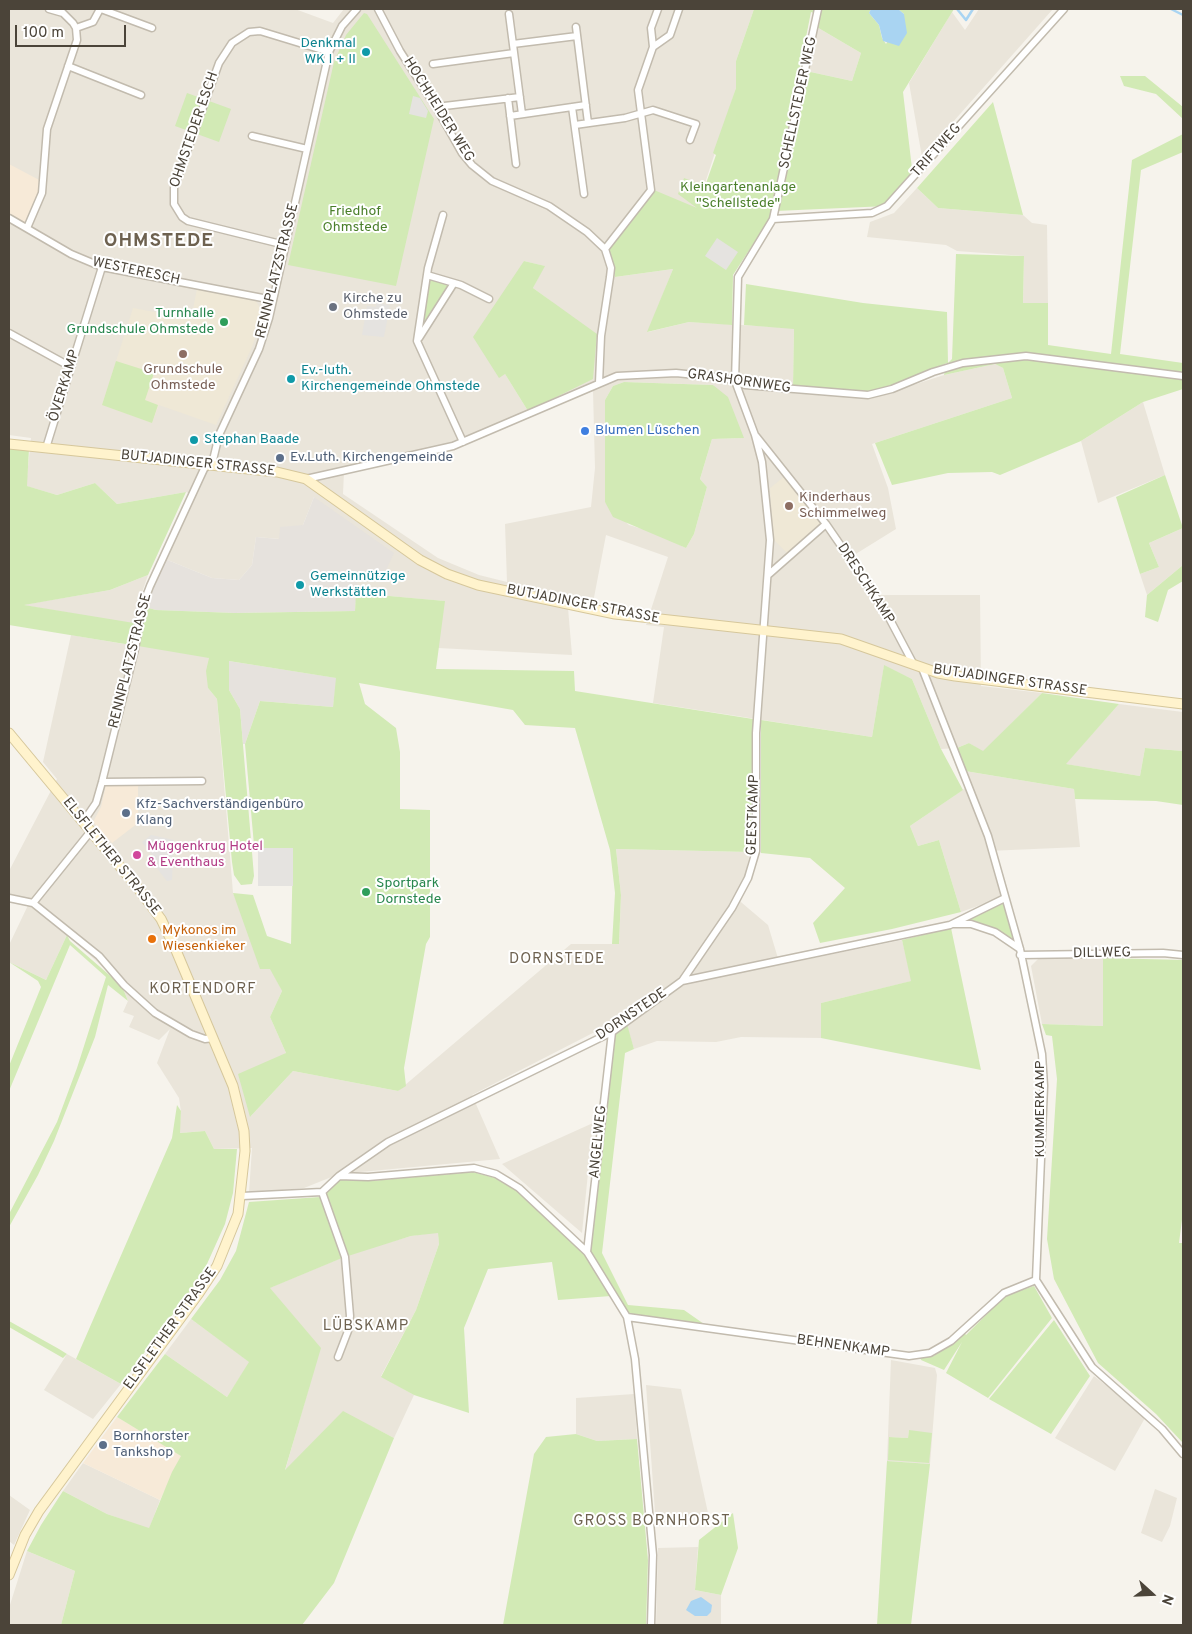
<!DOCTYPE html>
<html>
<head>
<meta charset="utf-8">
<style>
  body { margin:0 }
  #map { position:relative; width:1192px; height:1634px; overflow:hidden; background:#f6f3ec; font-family:Overpass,sans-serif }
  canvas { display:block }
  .frame { position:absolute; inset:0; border:10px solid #4b4439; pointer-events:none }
  .north { position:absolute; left:1127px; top:1569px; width:50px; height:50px; -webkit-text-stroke:4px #fff; paint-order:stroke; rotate:110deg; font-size:14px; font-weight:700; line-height:20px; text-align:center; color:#4b4439 }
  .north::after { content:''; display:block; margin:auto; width:18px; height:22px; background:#4b4439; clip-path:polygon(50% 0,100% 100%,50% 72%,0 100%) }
  .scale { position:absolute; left:15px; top:25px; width:111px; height:22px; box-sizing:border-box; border:2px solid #4b4439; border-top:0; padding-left:6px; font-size:15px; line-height:18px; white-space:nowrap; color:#4b4439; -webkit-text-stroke:4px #fff; paint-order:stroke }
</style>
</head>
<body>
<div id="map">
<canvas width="1192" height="1634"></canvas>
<div class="frame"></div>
<div class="north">N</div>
<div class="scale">100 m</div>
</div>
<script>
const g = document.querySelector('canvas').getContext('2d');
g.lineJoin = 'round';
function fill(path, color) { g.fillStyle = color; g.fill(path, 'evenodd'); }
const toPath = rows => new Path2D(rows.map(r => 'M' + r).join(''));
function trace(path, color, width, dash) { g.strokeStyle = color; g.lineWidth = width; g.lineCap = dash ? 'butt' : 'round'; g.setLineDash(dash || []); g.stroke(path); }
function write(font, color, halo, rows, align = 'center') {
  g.font = font + ' Overpass,sans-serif'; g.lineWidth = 4; g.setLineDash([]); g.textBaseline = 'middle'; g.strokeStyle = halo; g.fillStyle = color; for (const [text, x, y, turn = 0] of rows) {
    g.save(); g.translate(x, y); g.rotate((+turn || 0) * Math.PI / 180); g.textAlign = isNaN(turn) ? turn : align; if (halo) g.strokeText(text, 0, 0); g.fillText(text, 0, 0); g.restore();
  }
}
fill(toPath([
  [9,9,295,9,333,23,344,9,754,9,736,61,736,88,697,208,608,249,615,277,673,269,648,332,689,322,794,328,793,393,870,399,944,375,995,364,1003,368,1012,398,872,444,888,488,896,529,846,560,870,595,980,595,981,686,1042,693,983,752,969,743,957,748,941,749,912,679,884,666,872,737,653,703,664,627,646,625,668,557,606,535,591,613,568,608,572,655,438,648,444,601,356,593,358,577,314,497,303,525,280,539,256,537,252,565,239,580,212,578,165,559,194,496,186,492,117,504,95,483,57,495,26,486,31,438,9,435],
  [524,261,544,266,533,288,552,302,528,411,505,374],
  [624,382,713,385,743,438,712,439,700,479,707,487,694,534,686,548,653,532,629,525,605,502,605,400,613,386],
  [593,391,595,468,591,507,505,524,507,582,479,575,438,558,343,494,344,472,394,463,454,448],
  [979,9,1053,9,922,157,909,83,952,12,965,30],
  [815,26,861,53,852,81,806,71],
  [917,188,938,208,1023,215,1032,223,1047,225,1048,303,1023,303,1024,256,957,251,946,245,867,237,870,222,894,213],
  [1143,402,1165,475,1098,503,1081,441],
  [1183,528,1183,565,1147,595,1140,574,1159,567,1149,543],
  [148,575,138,604,145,607,209,658,208,688,217,699,233,893,282,991,270,1017,286,1053,250,1117,293,1071,398,1091,571,944,619,944,621,895,616,849,750,852,745,877,735,897,768,925,780,965,902,940,912,981,821,1003,821,1038,741,1037,716,1042,657,1041,634,1049,624,1017,472,1095,500,1159,339,1174,304,1188,249,1193,252,1148,214,1149,205,1131,179,1133,181,1112,179,1098,157,1063,170,1029,159,1040,129,1027,134,1016,123,1012,128,1001,121,983,67,935,46,980,9,962,9,945,31,899,9,894,9,871,57,779,43,762,71,635,130,645,134,624,22,605,110,590],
  [1119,704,1183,712,1183,751,1145,748,1140,776,1065,764],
  [965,771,1074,789,1080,847,988,851,1003,897,961,912,939,840,918,846,910,826,970,785],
  [1039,958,1103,958,1103,1026,1042,1024,1031,966],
  [593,1123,582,1233,502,1164],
  [438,1232,439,1244,416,1310,381,1376,414,1395,394,1438,343,1412,285,1471,320,1348,269,1288,353,1253,411,1236],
  [191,1319,250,1362,227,1397,165,1354],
  [67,1354,121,1384,93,1419,44,1390],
  [891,1360,935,1368,937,1375,930,1464,887,1461],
  [909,1430,929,1463,889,1437,908,1438],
  [1094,1376,1129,1403,1145,1418,1115,1471,1055,1438],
  [646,1385,681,1389,708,1513,656,1527],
  [634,1394,637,1439,597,1441,576,1434,576,1398],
  [83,1463,160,1500,149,1529,107,1514,63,1491],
  [1155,1489,1177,1498,1170,1526,1162,1542,1141,1533],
  [9,1495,30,1510,14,1545,9,1541],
  [698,1547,695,1590,721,1595,721,1625,656,1625,658,1548],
  [27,1551,75,1571,61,1625,9,1625,9,1608]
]), '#eae5da');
fill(toPath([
  [9,164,43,182,27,228,9,218],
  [106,785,138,785,138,823,112,843,93,822,101,807],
  [117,1417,182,1456,160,1500,83,1463]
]), '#f7ead8');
fill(toPath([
  [314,497,394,553,381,581,358,578,355,611,235,613,156,610,145,607,165,559,212,578,239,580,252,565,256,537,279,539,280,527,303,525],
  [229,661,337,678,333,707,260,701,245,744,243,744,240,709,229,690]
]), '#e6e2dd');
fill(toPath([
  [197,289,256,301,263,313,252,347,216,425,159,405,152,423,102,405,133,308,191,319],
  [785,476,821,523,788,554,773,539,770,488]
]), '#efe8d6');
fill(toPath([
  [754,9,871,9,869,13,879,25,882,38,886,44,904,14,898,9,954,9,903,92,913,177,887,206,776,211,806,71,852,81,861,53,815,26,817,14,811,12,770,218,733,275,732,325,689,322,647,332,673,269,615,277,608,249,654,190,697,208,678,194,684,178,705,186,716,155,713,153,736,88,736,61],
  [364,13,367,14,434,119,396,286,288,265,334,62,346,35],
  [1120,76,1145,76,1183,107,1183,119,1156,94,1124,86],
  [187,93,231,109,219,142,175,126],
  [993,102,1023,215,938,208,917,188],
  [1183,134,1183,152,1141,170,1120,354,1183,363,1183,389,1143,402,1081,441,1000,475,992,472,948,473,892,485,875,443,1012,398,1003,368,995,364,944,375,947,363,882,390,859,392,793,386,794,329,744,325,746,284,863,303,947,312,948,363,952,359,956,254,1024,256,1023,303,1048,303,1048,345,1111,354,1132,160],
  [524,261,545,266,533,288,597,334,593,379,528,411,505,374,499,378,473,337],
  [429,279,450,285,421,329],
  [116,361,154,373,145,400,158,405,152,423,102,405],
  [624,382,713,385,728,397,744,438,712,439,700,479,707,487,694,534,686,548,613,517,605,502,605,400,613,386],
  [9,447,29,449,27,486,57,495,95,483,117,504,186,492,148,575,110,590,24,605,134,623,131,645,9,625],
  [1165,475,1183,528,1149,543,1159,567,1140,574,1116,497],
  [1183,565,1183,581,1168,590,1158,622,1145,617,1147,595],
  [356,593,445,601,436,669,574,671,575,691,753,719,750,852,616,849,621,895,619,944,612,944,615,893,610,850,575,728,525,725,513,710,359,683,365,704,396,728,400,752,400,809,430,810,430,937,426,944,404,1068,406,1086,398,1091,293,1071,250,1117,238,1074,286,1053,270,1017,282,991,270,969,260,969,233,893,253,895,267,936,291,944,293,849,258,848,254,845,245,744,260,701,333,707,336,678,229,661,229,690,240,709,254,876,252,884,241,885,234,875,232,862,217,699,208,688,206,671,209,658,138,646,145,607,156,610,235,613,355,611],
  [884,665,912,679,941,749,963,790,910,826,918,846,939,840,961,912,892,929,820,943,813,923,845,888,810,858,761,853,761,720,872,737],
  [1042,693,1119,704,1066,764,1140,776,1145,748,1183,751,1183,805,1156,801,1075,799,1074,789,965,771,957,748,969,743,983,751],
  [1004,903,1016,944,962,921],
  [951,928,981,1070,821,1038,821,1003,911,981,902,940],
  [67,935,70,941,122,986,128,1001,108,985,95,1037,54,1141,38,1175,9,1227,9,1214,57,1122,77,1068,106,977,70,945,9,1091,9,1066,41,987,38,981,9,962,46,980],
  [1103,958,1183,960,1183,1212,1179,1243,1183,1243,1183,1443,1156,1414,1098,1363,1054,1279,1047,1239,1057,1079,1052,1036,1046,1035,1042,1024,1103,1026],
  [627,1024,634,1049,625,1053,602,1253,628,1305,684,1310,704,1324,629,1316,590,1252,614,1033],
  [177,1105,181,1111,180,1133,205,1131,214,1149,237,1149,233,1193,225,1224,202,1275,121,1384,76,1359,172,1138],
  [473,1172,495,1178,519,1192,586,1254,611,1296,558,1300,552,1262,488,1269,464,1328,469,1413,414,1395,381,1377,416,1310,439,1244,438,1233,411,1236,348,1256,325,1194,341,1178,370,1181],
  [320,1197,342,1258,270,1288,321,1348,285,1470,343,1411,394,1438,334,1583,302,1625,61,1625,75,1571,27,1551,41,1525,63,1491,107,1514,149,1528,172,1472,181,1456,117,1417,165,1354,227,1397,249,1362,191,1319,220,1280,236,1251,249,1202],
  [1034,1286,1052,1318,988,1398,946,1373,962,1342,944,1370,921,1360,920,1357,934,1356,964,1332,966,1335,1005,1296],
  [1054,1320,1090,1376,1051,1434,989,1399],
  [9,1321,59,1349,67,1354,63,1358,9,1327],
  [909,1430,932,1433,929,1463,888,1460,889,1437,908,1438],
  [576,1434,597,1441,637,1439,648,1560,646,1625,503,1625,534,1454,546,1437],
  [887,1461,930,1464,911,1625,877,1625],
  [733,1513,738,1548,721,1595,695,1590,699,1540]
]), '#d2eab5');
fill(toPath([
  [413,96,420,98,428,111,426,118,409,114],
  [717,238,738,252,726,270,705,256],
  [376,303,390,305,384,337,362,335,367,306,376,307],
  [151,835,174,840,172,880,167,881,163,876,150,859,153,856,142,842],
  [258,848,293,848,293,886,258,886]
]), '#e5e3e0');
fill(toPath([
  [871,9,898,9,904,14,907,33,899,46,883,41,879,25,869,13],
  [701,1597,712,1605,711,1612,707,1616,695,1616,686,1610,691,1601]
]), '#a9d4f2');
trace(toPath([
  [957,9,966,20,973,9],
  [1171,9,1183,15]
]), '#a9d4f2', 2.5);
const street = toPath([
  [101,9,152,28],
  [378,9,400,51,436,107,462,153,472,165,492,181,549,206,587,232,605,249,611,268,610,277,601,336,599,383],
  [509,14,522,114],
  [576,27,588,123],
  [76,28,93,22,100,9],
  [513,44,577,36],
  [653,47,670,35,679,9],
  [433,64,514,53],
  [68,66,141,95],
  [508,98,516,164],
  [436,107,520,97],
  [572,107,584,194],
  [510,116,586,105],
  [575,125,625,118,653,110,696,124,690,140],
  [252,136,307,149],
  [443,215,428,268,417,341,463,442],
  [9,218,71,254,102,267,273,300],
  [773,219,872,213,887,206,1064,9],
  [27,228,42,193,47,129,77,40,76,28,73,23,63,13,49,9],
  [285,245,188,221,182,217,174,204,174,188,219,63,232,43,249,32,260,31,329,52],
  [605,249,651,190,638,90,653,47,651,28,658,9],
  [427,275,461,285,489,299],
  [9,333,71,367],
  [419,338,454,283],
  [756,436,826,524,857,569,887,614,914,665],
  [46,448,102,267],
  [306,479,453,446,617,376,676,373,725,378,745,385,868,395,892,389,933,372,963,363,1026,356,1183,376],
  [768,575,826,524],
  [922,668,988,836,1020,949,1042,1054,1044,1086,1036,1280,1092,1367,1162,1429,1183,1454],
  [102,782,202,781],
  [83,822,96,803,102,782,135,649,142,607,150,586,204,469,213,460,219,435,259,349,269,318,329,52,342,26,357,9],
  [9,898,33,903,99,956,124,985,155,1013,191,1034,205,1039,213,1038],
  [33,903,91,831],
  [954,924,971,924,995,932,1020,949],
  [1020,955,1163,953,1183,955],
  [682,981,732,908,748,878,756,851,756,733,770,540,762,462,755,435,735,381,738,277,773,219,818,9],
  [339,1176,388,1142,612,1032,682,981,950,925,1005,898],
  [322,1192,345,1257,350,1316,348,1331,338,1357],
  [242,1196,322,1192,339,1176,368,1177,474,1168,496,1174,519,1188,587,1252,627,1317,635,1359,653,1555,651,1625],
  [587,1252,612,1032],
  [627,1317,909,1356,930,1353,951,1341,1004,1293,1036,1280]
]);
const secondary = toPath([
  [9,444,277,472,306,479,420,560,447,574,478,585,615,614,841,639,938,673,955,676,1183,704],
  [9,733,137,887,161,919,175,948,233,1086,244,1131,245,1151,238,1214,217,1266,199,1293,39,1511,25,1535,9,1575]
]);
trace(street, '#c2bbae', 9);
trace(secondary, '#d6c79b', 11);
trace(street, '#fff', 6);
trace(secondary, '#fff3cd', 9);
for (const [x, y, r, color] of [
  [366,52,5,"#0f9aa8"],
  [333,307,5,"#6b7280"],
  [224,322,5,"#2e9e5b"],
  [183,354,5,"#8d6e63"],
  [291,379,5,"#0f9aa8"],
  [585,431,5,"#3f7fe0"],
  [194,440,5,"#0f9aa8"],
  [280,458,5,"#5c6f8a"],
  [789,506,5,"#8d6e63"],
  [300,585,5,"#0f9aa8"],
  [126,813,5,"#5c6f8a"],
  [137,855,5,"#d1479c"],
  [366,892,5,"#2e9e5b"],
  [152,939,5,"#e8710a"],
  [103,1445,5,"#5c6f8a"]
]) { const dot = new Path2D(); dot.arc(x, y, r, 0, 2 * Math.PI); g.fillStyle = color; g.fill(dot); trace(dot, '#fff', 2); }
write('14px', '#0d838f', '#fff', [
  ["Denkmal",356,44,"right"],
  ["WK I + II",356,60,"right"],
  ["Ev.-luth.",301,371],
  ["Kirchengemeinde Ohmstede",301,387],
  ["Stephan Baade",204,440],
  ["Gemeinnützige",310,577],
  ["Werkstätten",310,593]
], 'left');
write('14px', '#4b4439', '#fff', [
  ["SCHELLSTEDER WEG",799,103,-78],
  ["HOCHHEIDER WEG",438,110,58],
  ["OHMSTEDER ESCH",195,130,-71],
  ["TRIFTWEG",937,151,-48],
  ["RENNPLATZSTRASSE",278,271,-76],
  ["WESTERESCH",136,272,12],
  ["GRASHORNWEG",739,382,8],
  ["ÖVERKAMP",65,386,-73],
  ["BUTJADINGER STRASSE",198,464,6],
  ["DRESCHKAMP",865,584,57],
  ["BUTJADINGER STRASSE",583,605,11],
  ["RENNPLATZSTRASSE",131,661,-76],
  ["BUTJADINGER STRASSE",1010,681,8],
  ["GEESTKAMP",754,815,-88],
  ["ELSFLETHER STRASSE",111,857,51],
  ["DILLWEG",1102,954,-1],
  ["DORNSTEDE",632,1015,-34],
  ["KUMMERKAMP",1041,1109,-90],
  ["ANGELWEG",599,1142,-84],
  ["ELSFLETHER STRASSE",171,1329,-54],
  ["BEHNENKAMP",843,1347,8]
]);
write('14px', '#4a7f2a', '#fff', [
  ["Kleingartenanlage",738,188],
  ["\"Schellstede\"",738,204],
  ["Friedhof",355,212],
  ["Ohmstede",355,228]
]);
write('14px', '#5b616d', '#fff', [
  ["Kirche zu",343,299],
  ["Ohmstede",343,315]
], 'left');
write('14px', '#27864d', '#fff', [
  ["Turnhalle",214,314],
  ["Grundschule Ohmstede",214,330],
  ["Sportpark",376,884,"left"],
  ["Dornstede",376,900,"left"]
], 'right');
write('14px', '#785e54', '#fff', [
  ["Grundschule",183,370],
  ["Ohmstede",183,386],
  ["Kinderhaus",799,498,"left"],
  ["Schimmelweg",799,514,"left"]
]);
write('14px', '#366cbe', '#fff', [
  ["Blumen Lüschen",595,431]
], 'left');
write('14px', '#4e5e75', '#fff', [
  ["Ev.Luth. Kirchengemeinde",290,458],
  ["Kfz-Sachverständigenbüro",136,805],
  ["Klang",136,821],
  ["Bornhorster",113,1437],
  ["Tankshop",113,1453]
], 'left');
write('14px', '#b23c85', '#fff', [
  ["Müggenkrug Hotel",147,847],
  ["& Eventhaus",147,863]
], 'left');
write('14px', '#c56008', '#fff', [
  ["Mykonos im",162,931],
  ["Wiesenkieker",162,947]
], 'left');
g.letterSpacing = '1px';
write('15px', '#6e6250', '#fff', [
  ["DORNSTEDE",557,960],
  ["KORTENDORF",203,990],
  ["LÜBSKAMP",366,1327],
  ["GROSS BORNHORST",652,1522]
]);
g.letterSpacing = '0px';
g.letterSpacing = '1px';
write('bold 19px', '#6e6250', '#fff', [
  ["OHMSTEDE",159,242]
]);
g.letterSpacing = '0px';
</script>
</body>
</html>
